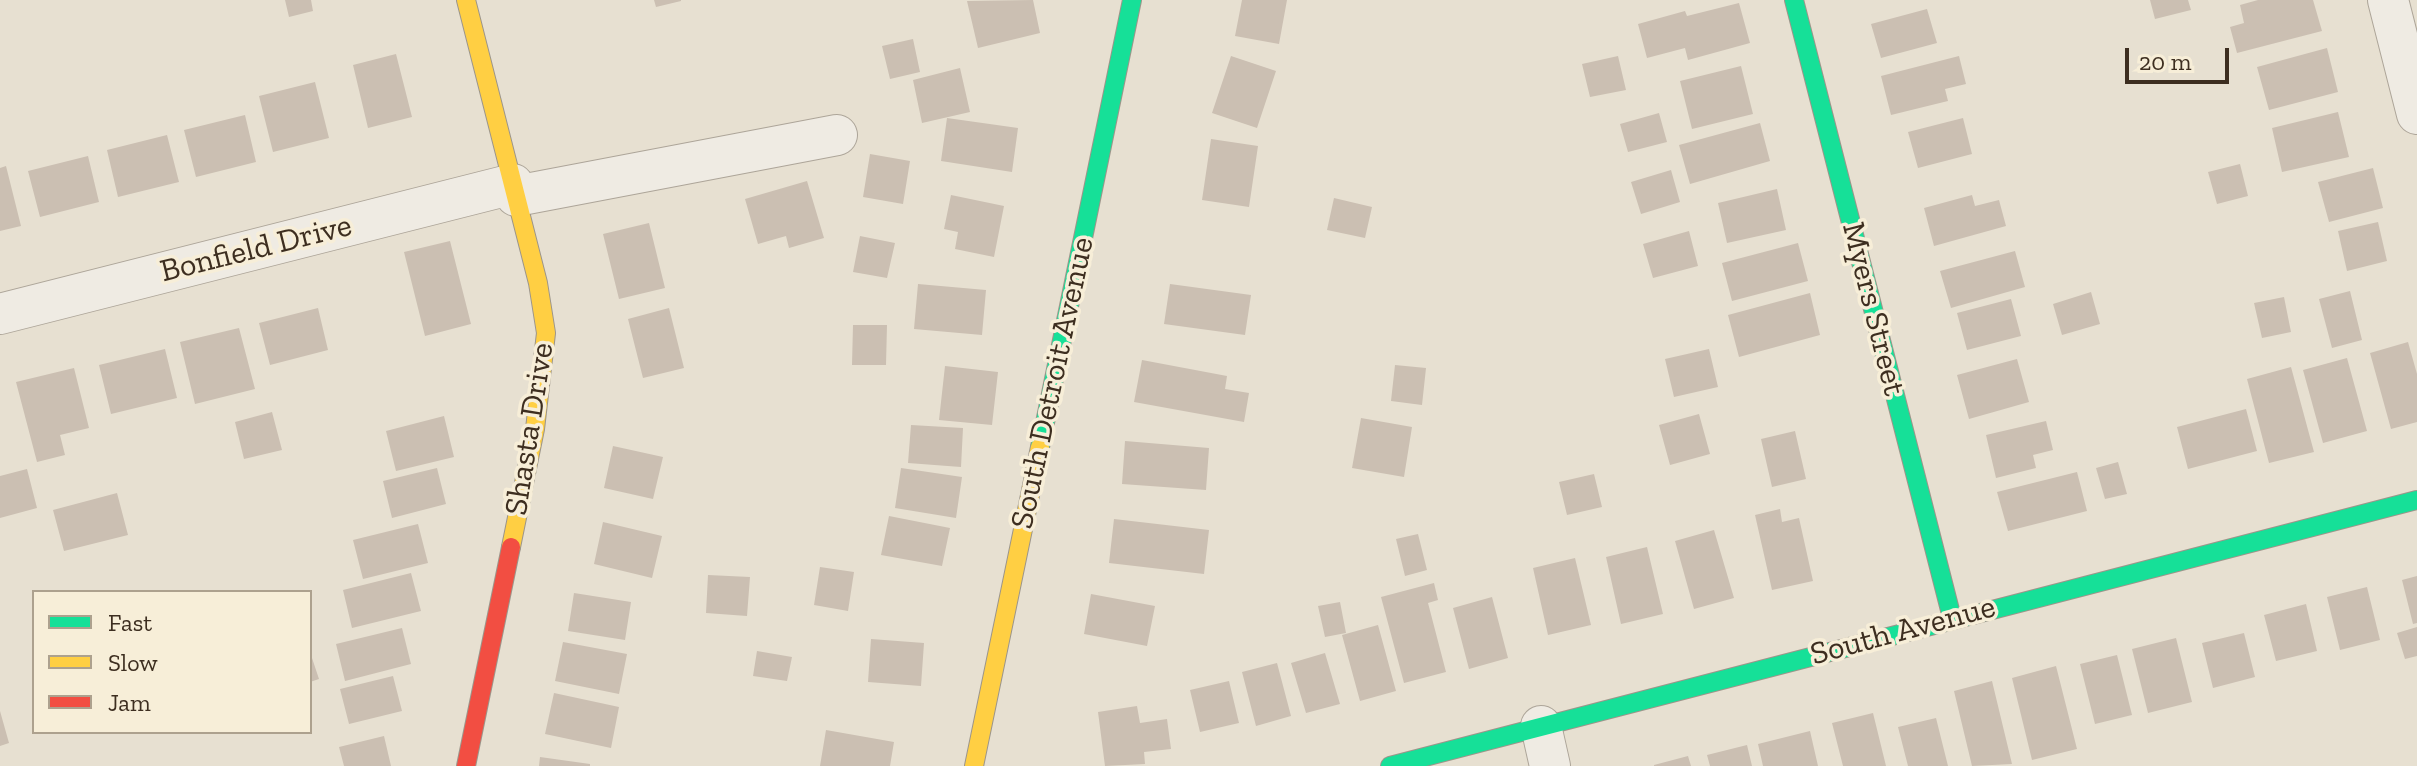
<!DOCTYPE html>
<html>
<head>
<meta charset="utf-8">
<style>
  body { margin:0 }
  #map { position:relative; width:2417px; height:766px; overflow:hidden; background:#e7e0d1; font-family:"Zilla Slab",serif }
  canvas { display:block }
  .legend { position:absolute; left:32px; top:590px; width:280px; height:144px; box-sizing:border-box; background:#f7eed8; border:2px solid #ada18e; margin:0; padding:10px 14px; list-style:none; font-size:24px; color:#3d2e20 }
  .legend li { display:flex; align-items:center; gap:16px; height:40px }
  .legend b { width:40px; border:2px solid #ada18e }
  .scale { position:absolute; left:2125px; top:48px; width:104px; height:36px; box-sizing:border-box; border:4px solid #3d2e20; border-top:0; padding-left:10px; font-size:24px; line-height:28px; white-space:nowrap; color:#3d2e20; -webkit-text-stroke:6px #f7eed8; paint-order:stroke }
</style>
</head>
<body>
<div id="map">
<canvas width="2417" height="766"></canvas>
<ul class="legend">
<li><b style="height:10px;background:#16e098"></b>Fast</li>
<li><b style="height:10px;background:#ffcf43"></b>Slow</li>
<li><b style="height:10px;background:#f24e42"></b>Jam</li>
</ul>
<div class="scale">20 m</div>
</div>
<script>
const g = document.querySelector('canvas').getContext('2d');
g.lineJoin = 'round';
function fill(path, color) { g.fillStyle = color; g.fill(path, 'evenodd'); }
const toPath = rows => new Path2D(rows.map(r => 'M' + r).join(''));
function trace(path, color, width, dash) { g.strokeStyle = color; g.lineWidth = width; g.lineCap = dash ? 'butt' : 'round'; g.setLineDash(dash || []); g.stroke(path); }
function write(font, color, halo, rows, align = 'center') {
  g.font = font + ' "Zilla Slab",serif'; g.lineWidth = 7; g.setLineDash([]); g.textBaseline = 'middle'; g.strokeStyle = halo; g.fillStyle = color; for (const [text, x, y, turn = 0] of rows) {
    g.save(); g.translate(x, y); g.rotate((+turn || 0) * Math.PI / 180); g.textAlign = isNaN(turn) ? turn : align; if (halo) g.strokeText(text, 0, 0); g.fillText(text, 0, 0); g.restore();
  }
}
fill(toPath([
  [285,0,311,0,313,11,289,17],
  [654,0,681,0,681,1,656,7],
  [1033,0,1040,33,978,48,967,1],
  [1242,0,1287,0,1279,44,1235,36],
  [2150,0,2188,0,2191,10,2155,19],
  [2258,0,2313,0,2322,31,2237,53,2230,27,2244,23,2240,5],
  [1739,3,1750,43,1688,60,1685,48,1647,58,1638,24,1685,11,1687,16],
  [1927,9,1937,43,1881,58,1871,24],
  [913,39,920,72,890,79,882,46],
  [2327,48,2338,92,2269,110,2257,67],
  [396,54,412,117,368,128,353,65],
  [1231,56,1276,71,1257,128,1212,113],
  [1618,56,1626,90,1590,97,1582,64],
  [1959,56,1966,84,1945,89,1948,101,1891,115,1881,76],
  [1741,66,1753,114,1692,129,1680,81],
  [960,68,970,112,922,123,913,80],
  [315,82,329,138,273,152,259,96],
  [2338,112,2349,157,2282,172,2272,128],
  [1659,113,1667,142,1628,152,1620,124],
  [245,115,256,162,196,177,184,130],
  [947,118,1018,128,1012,172,941,161],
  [1963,118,1972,154,1918,168,1908,132],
  [1760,123,1770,161,1690,184,1679,145],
  [167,135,179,182,118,197,107,150],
  [1211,139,1258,146,1249,207,1202,200],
  [870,154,910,161,903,204,863,197],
  [88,156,99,202,40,217,28,171],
  [2240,164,2248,196,2217,204,2208,172],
  [6,166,21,226,0,231,0,168],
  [2373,168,2383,208,2329,222,2318,182],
  [1671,170,1680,202,1641,214,1631,182],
  [807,181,824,238,789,248,786,236,758,244,745,199],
  [1777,189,1786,230,1727,243,1718,203],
  [951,195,1004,206,994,257,955,249,958,232,944,229],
  [1972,195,1975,206,1999,200,2006,226,1934,246,1924,208],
  [1334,198,1372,207,1365,238,1327,230],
  [2378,222,2387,261,2347,271,2338,231],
  [649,223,665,288,619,299,603,234],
  [1689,231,1698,266,1653,278,1643,244],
  [860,236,895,243,887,278,853,272],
  [450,241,471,324,425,336,404,252],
  [1798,243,1808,281,1732,301,1722,263],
  [2015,251,2025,287,1951,308,1940,271],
  [918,284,986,290,982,335,914,329],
  [1170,284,1251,295,1245,335,1164,324],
  [2350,291,2362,340,2332,348,2319,299],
  [2091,292,2100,324,2062,335,2053,304],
  [1810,293,1820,335,1739,357,1728,315],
  [2284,297,2291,332,2262,338,2254,303],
  [2011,299,2021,336,1967,350,1957,313],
  [318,308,328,350,270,365,259,323],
  [669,308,684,368,643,378,628,319],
  [853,325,887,325,886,365,852,365],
  [239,328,255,389,195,404,180,342],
  [2408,342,2417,374,2417,422,2391,429,2370,353],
  [165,349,177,398,111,414,99,365],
  [1709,349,1718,387,1674,397,1665,359],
  [2347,358,2367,431,2323,443,2303,370],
  [2017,359,2029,402,1969,419,1957,375],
  [1142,360,1227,376,1225,389,1249,393,1244,422,1134,402],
  [1395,365,1426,368,1422,405,1391,401],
  [945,366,998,372,992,425,939,420],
  [2291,367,2314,452,2269,463,2247,379],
  [74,368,89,428,60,435,65,455,37,462,16,382],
  [2246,409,2257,451,2188,469,2177,427],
  [272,412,282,450,244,459,235,422],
  [1699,414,1710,454,1670,465,1659,425],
  [444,416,454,457,396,471,386,431],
  [1361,418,1412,427,1404,477,1352,468],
  [2046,421,2053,450,2033,455,2036,468,1996,478,1986,435],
  [911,425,963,428,961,467,908,463],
  [1795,431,1806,479,1772,487,1761,439],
  [1125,441,1209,448,1206,490,1122,484],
  [613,446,663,457,653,499,604,488],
  [2118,462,2127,494,2105,499,2096,468],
  [437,468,446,504,392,518,383,481],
  [901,468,962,477,956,518,895,508],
  [27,469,37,508,0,518,0,476],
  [2077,472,2087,511,2008,531,1997,492],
  [1594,474,1602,507,1567,515,1559,482],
  [117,493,128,535,64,551,53,510],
  [1780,509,1782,522,1799,518,1813,581,1772,590,1755,515],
  [889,516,950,528,942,566,881,555],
  [1114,519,1209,530,1204,574,1109,563],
  [603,522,662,536,652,578,594,564],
  [418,524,428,563,363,579,353,540],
  [1714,530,1734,598,1694,609,1675,541],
  [1418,534,1427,570,1405,576,1396,539],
  [1647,547,1663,614,1621,624,1606,557],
  [1575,558,1591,625,1548,635,1533,568],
  [820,567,854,572,848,611,814,605],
  [411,573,421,611,352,628,343,590],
  [708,575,750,577,747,616,706,613],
  [2417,576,2417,623,2413,624,2402,580],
  [1434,583,1438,600,1428,603,1446,672,1404,683,1381,597],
  [2367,587,2380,640,2340,650,2327,597],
  [574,593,631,602,625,640,568,631],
  [1091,594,1155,606,1147,646,1084,634],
  [1492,597,1508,658,1469,669,1453,608],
  [1340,602,1346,633,1325,637,1318,606],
  [2306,604,2317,651,2276,661,2264,615],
  [1378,625,1396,691,1360,701,1342,635],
  [2417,627,2417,656,2405,659,2397,633],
  [402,628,411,664,345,681,336,644],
  [2244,633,2255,677,2213,688,2202,643],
  [2176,638,2192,702,2148,713,2132,649],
  [871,639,924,643,921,686,868,682],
  [563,642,627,654,619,694,555,681],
  [757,651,792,657,787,681,753,676],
  [310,652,319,679,310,682],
  [1325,653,1340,704,1306,713,1291,663],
  [2117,655,2132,715,2095,724,2080,664],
  [1277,663,1291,716,1256,726,1242,672],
  [2056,666,2077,749,2032,760,2012,678],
  [393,676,402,711,349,724,340,689],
  [1229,681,1239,723,1200,732,1190,690],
  [1992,681,2012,764,1972,766,1954,691],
  [554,693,619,707,611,748,545,734],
  [1137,706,1140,723,1167,719,1171,749,1144,752,1145,764,1105,766,1098,712],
  [0,711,9,743,0,746],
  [1873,713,1886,766,1843,766,1832,723],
  [1936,718,1948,766,1908,766,1898,727],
  [826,730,894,742,890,766,820,766],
  [1810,731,1818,766,1763,766,1758,744],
  [384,736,391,766,344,766,339,747],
  [1747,745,1752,766,1710,766,1707,755],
  [1688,756,1691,766,1654,766,1654,765],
  [540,757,590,764,590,766,539,766]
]), '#cbbfb2');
const street = toPath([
  [2388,0,2417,114],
  [516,196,837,135],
  [0,314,513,184],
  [1541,726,1550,766]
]);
const fast = toPath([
  [1794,0,1952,618],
  [1040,447,1132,0],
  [1390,766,2417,500]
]);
const slow = toPath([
  [466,0,538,283,546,333,535,429,511,547],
  [974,766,1040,447]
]);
const jam = toPath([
  [466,766,511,547]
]);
trace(street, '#ada599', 42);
trace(fast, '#9c958a', 20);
trace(slow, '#9c958a', 20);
trace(jam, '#9c958a', 20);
trace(street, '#efebe3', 40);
trace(fast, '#16e098', 18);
trace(slow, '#ffcf43', 18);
trace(jam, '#f24e42', 18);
write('32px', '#3d2e20', '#f7eed8', [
  ["Bonfield Drive",256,249,-14],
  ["Myers Street",1873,309,76],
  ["South Detroit Avenue",1053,383,-78],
  ["Shasta Drive",530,429,-81],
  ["South Avenue",1903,631,-15]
]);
</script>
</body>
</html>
